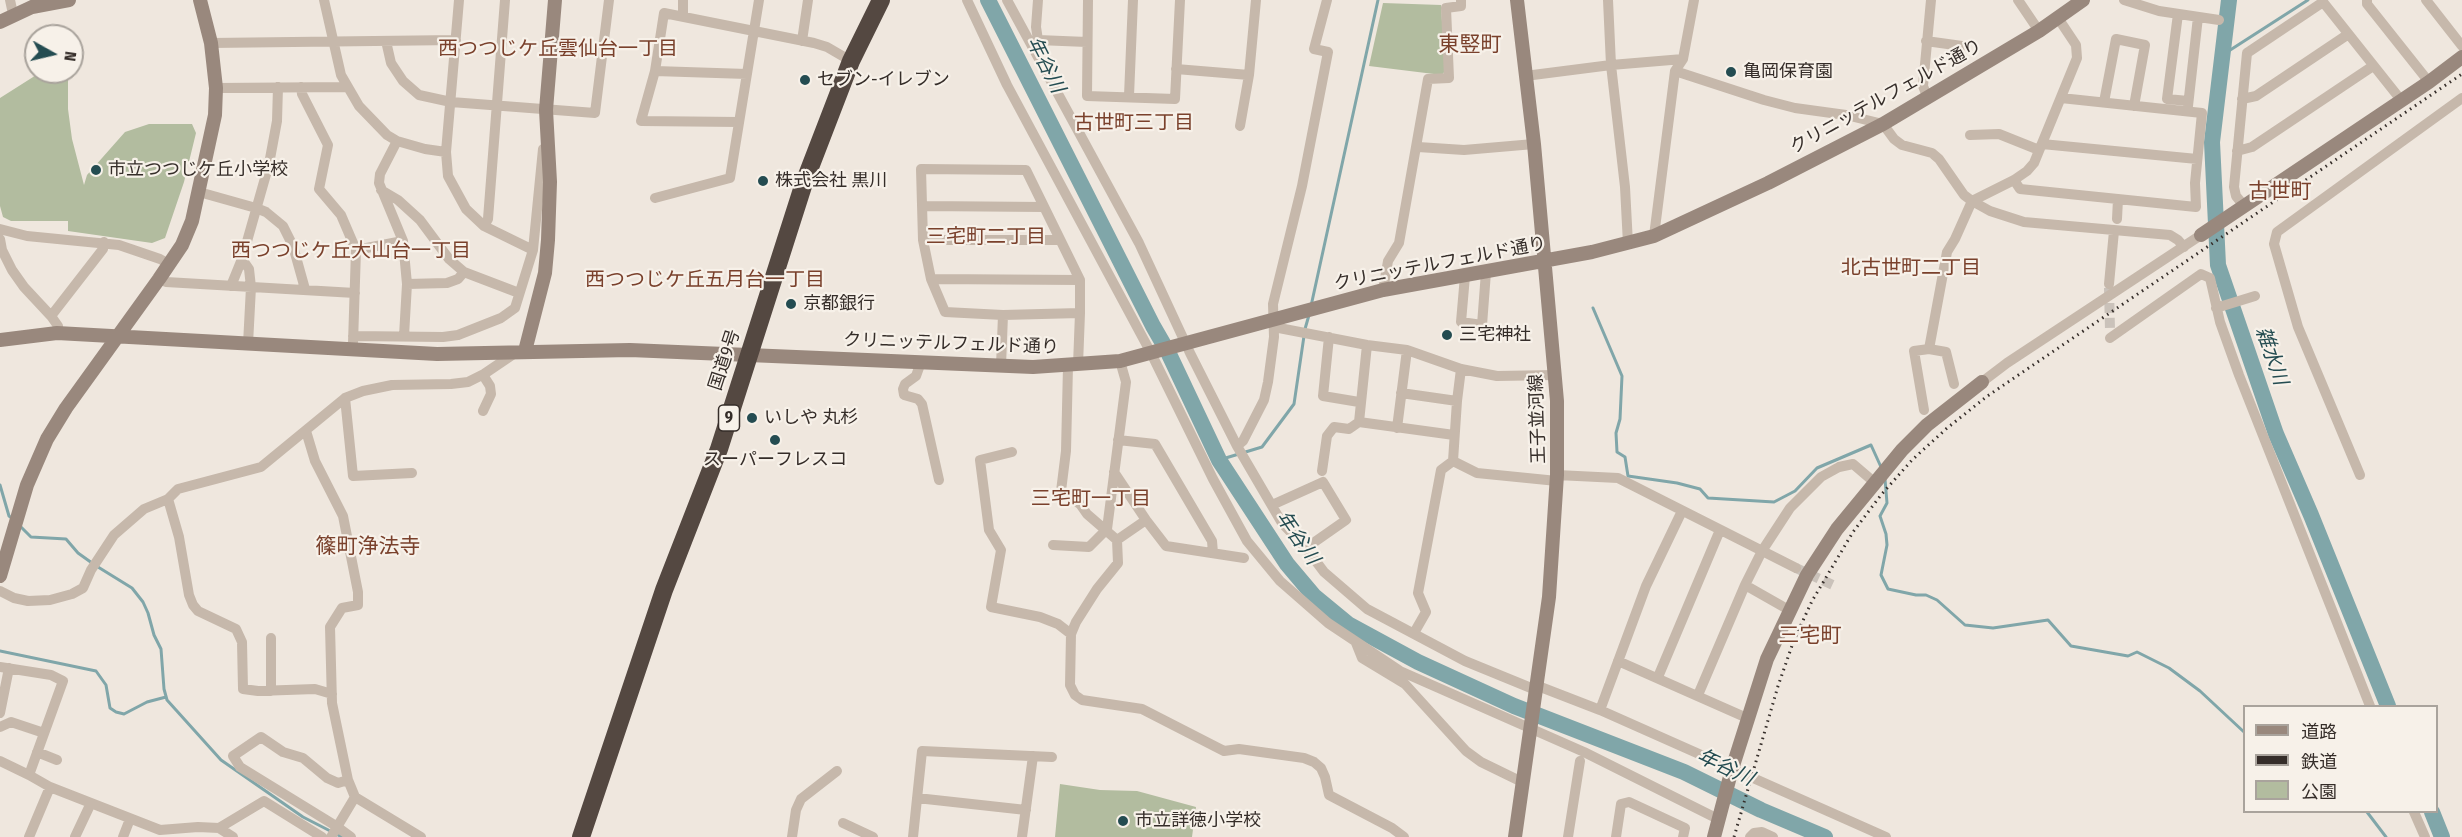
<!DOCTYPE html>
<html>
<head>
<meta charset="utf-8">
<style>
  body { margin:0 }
  #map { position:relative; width:2462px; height:837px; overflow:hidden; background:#efe7de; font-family:"Fira Sans Condensed","Noto Sans JP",sans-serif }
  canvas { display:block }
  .legend { position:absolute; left:2243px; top:705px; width:195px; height:108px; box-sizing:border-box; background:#f7f1e9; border:2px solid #a9a39c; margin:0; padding:8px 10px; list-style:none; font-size:18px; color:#352d29 }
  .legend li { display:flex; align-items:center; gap:12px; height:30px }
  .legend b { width:30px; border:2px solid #a9a39c }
  .north { position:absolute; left:24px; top:24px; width:60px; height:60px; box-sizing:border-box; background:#f7f1e9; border:2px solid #a9a39c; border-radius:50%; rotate:98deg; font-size:16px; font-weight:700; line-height:24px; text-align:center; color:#352d29 }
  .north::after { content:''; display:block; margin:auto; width:21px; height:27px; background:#244c51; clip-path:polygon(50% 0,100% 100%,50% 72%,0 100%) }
</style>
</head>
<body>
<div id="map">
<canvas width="2462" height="837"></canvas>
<ul class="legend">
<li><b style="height:8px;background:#99887d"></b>道路</li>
<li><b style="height:8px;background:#352d29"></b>鉄道</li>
<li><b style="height:16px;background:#b2bc9f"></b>公園</li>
</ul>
<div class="north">N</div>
</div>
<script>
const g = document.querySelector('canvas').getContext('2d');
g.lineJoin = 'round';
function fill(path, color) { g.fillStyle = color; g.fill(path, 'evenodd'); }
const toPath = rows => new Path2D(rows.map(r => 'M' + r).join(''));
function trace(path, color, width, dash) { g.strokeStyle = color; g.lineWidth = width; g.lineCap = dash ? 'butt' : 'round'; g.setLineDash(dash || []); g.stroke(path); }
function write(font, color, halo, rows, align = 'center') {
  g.font = font + ' "Fira Sans Condensed","Noto Sans JP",sans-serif'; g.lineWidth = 4.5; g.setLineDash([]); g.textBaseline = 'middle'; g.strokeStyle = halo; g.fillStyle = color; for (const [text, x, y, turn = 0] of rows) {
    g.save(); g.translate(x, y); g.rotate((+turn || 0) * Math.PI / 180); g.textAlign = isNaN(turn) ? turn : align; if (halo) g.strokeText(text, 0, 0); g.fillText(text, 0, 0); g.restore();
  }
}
fill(toPath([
  [1383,3,1441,5,1445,71,1442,75,1369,66],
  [41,72,68,72,68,109,72,139,84,185,87,175,125,132,149,124,192,124,196,133,184,182,165,238,152,243,68,231,68,221,11,221,3,217,0,206,0,98],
  [1060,784,1100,790,1137,791,1196,807,1192,837,1055,837]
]), '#b2bc9f');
trace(toPath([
  [2224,54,2308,0],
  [1311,306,1378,0],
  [1593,308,1622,376,1620,419,1616,433,1617,452,1625,457,1628,476,1677,483,1700,489,1708,498,1774,502,1795,491,1817,468,1871,445,1881,467],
  [1305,329,1309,315],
  [1219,460,1262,447,1294,404,1304,336],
  [1885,479,1887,503,1880,516,1886,534,1887,545,1881,575,1888,589,1916,595,1926,595,1937,600,1965,625,1993,628,2048,620,2071,646,2128,656,2137,652,2169,668,2200,691,2244,732],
  [0,485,9,516,13,519],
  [20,526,31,537,66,539,78,553,92,563],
  [98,567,132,588,143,602,148,613,154,635,161,649,164,689,167,700,221,760,303,817,342,837],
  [0,651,96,671,106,685,110,708,116,712,124,714,147,702,166,697],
  [2367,812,2386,837]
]), '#80a6a9', 3);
trace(toPath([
  [988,0,1153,326,1168,352,1219,460,1287,564,1314,596,1348,624,1418,662,1514,706,1684,772,1761,810,1825,837],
  [2229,0,2212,142,2218,265,2276,434,2311,515,2388,706],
  [2432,812,2442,837]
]), '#80a6a9', 16);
trace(toPath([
  [2109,288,2110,330],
  [1796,568,1833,585]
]), '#cac2ba', 10, [10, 5]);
trace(toPath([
  [10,0,13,14],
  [324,0,341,75,359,106,387,135,397,141,425,149,446,152],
  [459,0,446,152,448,176,466,209,484,226,533,250],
  [967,0,1007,85,1151,353,1213,479,1247,541,1280,581,1328,623,1400,671,1584,752,1718,819],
  [1007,0,1139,243,1190,353,1237,446,1282,523,1306,548,1324,572,1367,609,1465,661,1531,688,1538,686,1600,710,1886,837],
  [1038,0,1036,27,1038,40,1087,42],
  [1088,0,1087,96,1175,99,1180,0],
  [1608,0,1611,65,1625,187,1628,244],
  [2018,0,2039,31],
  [2124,0,2159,11,2219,20],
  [2367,0,2367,4,2429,82],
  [2426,0,2462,46],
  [2178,14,2167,99,2188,101],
  [683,17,683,0],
  [386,41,391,63,403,81,419,95,451,102,595,113,609,0],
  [802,41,808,0],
  [1926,41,1962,46],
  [211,43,456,40],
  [1176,69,1249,75],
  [655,71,747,74],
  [1675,71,1764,100,1795,108,1846,115,1883,124,1894,139,1902,145,1932,153,1939,159,1964,195,1972,201,2014,180,2027,171,2034,163,2077,58,2076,45,2058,18],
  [1525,76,1611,65,1683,59],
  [301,87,302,94,328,145,319,189,341,215,356,250,353,343],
  [216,88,346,87],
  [1129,96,1133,0],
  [1928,99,1923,86,1931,0],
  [2242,99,2256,96,2347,35],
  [2104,102,2116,39,2145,45,2134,106],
  [2188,106,2198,17],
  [739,122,641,121,655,71,664,13,814,43,827,47,851,61],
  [1240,126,1249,75,1256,0],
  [1970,135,1999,134,2039,150],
  [397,141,380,174,379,183,403,241,407,284,404,336],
  [2042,144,2197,159],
  [1418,147,1464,150,1534,144],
  [2237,151,2252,147,2373,66],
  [921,169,1026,170,1080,280,1080,313,1003,315,945,312,931,279,923,240,921,169],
  [2014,180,2020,189,2196,207,2195,183,2202,113,2061,98],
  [381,190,398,200,420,220,449,259,464,272,519,293],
  [199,192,256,208,266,212,283,226,293,246,305,289],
  [655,198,730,178,759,0],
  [922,206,1044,207],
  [2245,207,2236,196,2234,187,2247,53,2323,2,2401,100],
  [2117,219,2118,199],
  [484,226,488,219,505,0],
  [0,229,27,236,119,245,160,259,169,264],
  [1654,236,1675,71,1683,59,1694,0],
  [0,239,2,250,12,270,24,287,51,316,58,326,57,333],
  [923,240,1060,240],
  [356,250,403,241],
  [242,259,249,269,251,287,248,344],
  [1465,276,1461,322,1482,325,1486,272],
  [159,279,166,282,355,293],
  [931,279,1080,280],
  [407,284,447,283,458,279,464,272],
  [2109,284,2114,231],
  [231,286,242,259,269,164,277,121,278,87],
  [1383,290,1388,261,1399,243,1428,79,1449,78,1446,8,1461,6,1461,0],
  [2216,308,2255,296],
  [51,316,103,249,104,242],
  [1273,320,1279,328,1367,345,1407,350,1461,369,1497,376,1555,375],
  [353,336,443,337,458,335,501,318,515,308,533,250,543,149],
  [1329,337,1323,396,1359,402],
  [2110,338,2201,274,2210,278,2220,322,2239,375,2370,706],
  [1367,345,1359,422,1454,435],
  [1929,349,1947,252,1955,239,1972,201,1990,211,2024,222,2170,235,2178,240,2184,247],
  [921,362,916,376,905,384,903,389,904,395,918,399,922,404,939,480],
  [1078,365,1080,313],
  [1001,366,1003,315],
  [1068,366,1066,451,1061,491,1080,504,1087,514,1117,540,1118,563,1097,589,1076,622,1071,634,1070,685,1075,695,1082,700,1142,709,1224,751,1239,749,1304,758,1314,762,1321,768,1325,777,1329,795,1392,828,1404,837],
  [483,375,490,386,491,394,483,411],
  [1982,382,2007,363,2201,235],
  [1401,393,1457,401],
  [345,398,353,476,412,473],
  [1924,410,1914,351,1929,349,1946,352,1954,384],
  [1397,428,1407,350],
  [306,431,315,461,343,516,358,592,358,605,342,608,330,627,332,703,348,780,355,797,421,837],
  [1118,440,1155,444,1212,541,1213,553],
  [1237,446,1243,441,1264,400,1268,382,1274,337,1273,304,1302,186,1328,52,1314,49,1327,0],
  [1012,452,980,460,989,530,1001,550,991,607,1040,617,1058,624,1071,634],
  [1453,461,1477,473,1557,481],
  [1322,471,1327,436,1334,427,1349,429,1359,422],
  [1114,472,1146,520,1166,546,1244,558],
  [1557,475,1618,478,1796,568],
  [2360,475,2298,327,2274,244,2277,232,2462,98],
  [168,499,179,537,189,595,193,605,198,611,236,629,242,642,243,689,258,691,315,689,332,694],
  [1272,505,1323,482,1346,520,1306,548],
  [1117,540,1146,520],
  [1053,545,1089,547,1107,529,1126,382,1120,361],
  [1745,585,1789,610],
  [0,591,14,598,28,601,50,600,72,594,83,588,91,570,114,535,144,509,168,499,178,489,261,467,345,398,363,391,392,385,451,384,468,382,484,374,515,353],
  [1414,633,1426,612,1418,593,1441,470,1453,461,1457,401,1461,369],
  [271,638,271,691],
  [1356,643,1362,658,1405,684,1466,751,1481,762,1522,782],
  [1618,661,1747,718],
  [0,667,51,675,63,681,29,775,50,787,160,830,198,827,219,828,233,837],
  [1658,677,1720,530],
  [1698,695,1745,585,1762,551,1790,508,1821,477,1839,467,1853,464,1874,482],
  [1600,710,1646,586,1682,511],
  [0,713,9,668],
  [0,727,11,722,44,733],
  [37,752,57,760],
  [0,761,29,775],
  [348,780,338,783,327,778,303,758,283,752,261,737,233,756,240,767,336,826,351,837],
  [917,798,1026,810],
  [2414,812,2425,837],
  [843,823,873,837],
  [219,828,264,801,322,837],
  [29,837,50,787],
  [75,837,91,803],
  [123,837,130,819],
  [331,837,355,797],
  [792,837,796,810,801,799,837,771],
  [913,837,922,751,1052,757],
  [1022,837,1033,756],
  [1568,837,1580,761],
  [1616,837,1621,804,1629,802,1685,828,1683,837],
  [1750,837,1754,833,1762,832,1773,837]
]), '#c6b8ab', 10);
trace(toPath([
  [0,22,32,7,69,0],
  [2201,235,2429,82,2462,57],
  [0,340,57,333,437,354,630,350,1033,367,1120,361,1383,290,1592,252,1654,236,1768,183,1883,124,2039,31,2083,0],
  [525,351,545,273,548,240,550,182,546,110,555,0],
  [0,576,27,485,47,439,66,408,159,279,182,245,192,221,215,115,216,88,211,43,200,0],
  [1515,837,1549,597,1557,475,1557,401,1534,144,1517,0],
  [1714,837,1732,769,1767,659,1807,575,1837,529,1902,450,1927,425,1982,382]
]), '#99887d', 14);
trace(toPath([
  [581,837,664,590,719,449,804,183,851,61,881,0]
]), '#544841', 18);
trace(toPath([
  [1734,837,1778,686,1794,640,1812,601,1853,532,1881,495,1912,460,1946,429,1986,397,2462,74]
]), '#352d29', 3, [1.5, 4.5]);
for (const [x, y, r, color] of [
  [1731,72,6,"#244c51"],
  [805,80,6,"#244c51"],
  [96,170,6,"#244c51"],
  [763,181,6,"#244c51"],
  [791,304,6,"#244c51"],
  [1447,335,6,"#244c51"],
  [752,418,6,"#244c51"],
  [775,440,6,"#244c51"],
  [1123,821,6,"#244c51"]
]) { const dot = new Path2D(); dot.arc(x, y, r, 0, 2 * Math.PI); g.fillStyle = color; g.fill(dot); trace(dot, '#f7f1e9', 2); }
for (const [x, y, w] of [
  [729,418,21]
]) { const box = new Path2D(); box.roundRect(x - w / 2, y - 13, w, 26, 4.5); g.fillStyle = '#f7f1e9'; g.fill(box); trace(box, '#352d29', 1.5); }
write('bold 16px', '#352d29', null, [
  ["9",729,418]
]);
write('18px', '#352d29', '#f7f1e9', [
  ["亀岡保育園",1743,72],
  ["セブン-イレブン",817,80],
  ["市立つつじケ丘小学校",108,170],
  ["株式会社 黒川",775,181],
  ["京都銀行",803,304],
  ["三宅神社",1459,335],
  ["いしや 丸杉",764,418],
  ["スーパーフレスコ",775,460,"center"],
  ["市立詳徳小学校",1135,821]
], 'left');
write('18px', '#352d29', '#f7f1e9', [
  ["クリニッテルフェルド通り",1886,97,-29],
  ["クリニッテルフェルド通り",1440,264,-11],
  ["クリニッテルフェルド通り",951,344,2],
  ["国道9号",725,360,-72],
  ["王子並河線",1538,419,-92]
]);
write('20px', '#7a412c', '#f7f1e9', [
  ["西つつじケ丘雲仙台一丁目",558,49],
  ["古世町三丁目",1134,123],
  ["三宅町二丁目",986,237],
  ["西つつじケ丘大山台一丁目",351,251],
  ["北古世町二丁目",1911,268],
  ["西つつじケ丘五月台一丁目",705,280],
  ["三宅町一丁目",1091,499]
]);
write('italic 20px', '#244c51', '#f7f1e9', [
  ["年谷川",1045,65,63],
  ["雑水川",2271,356,71],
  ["年谷川",1297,538,55],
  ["年谷川",1725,768,25]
]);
write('21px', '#7a412c', '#f7f1e9', [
  ["東竪町",1470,45],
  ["古世町",2280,192],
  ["篠町浄法寺",368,547],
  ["三宅町",1810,636]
]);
</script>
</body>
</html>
